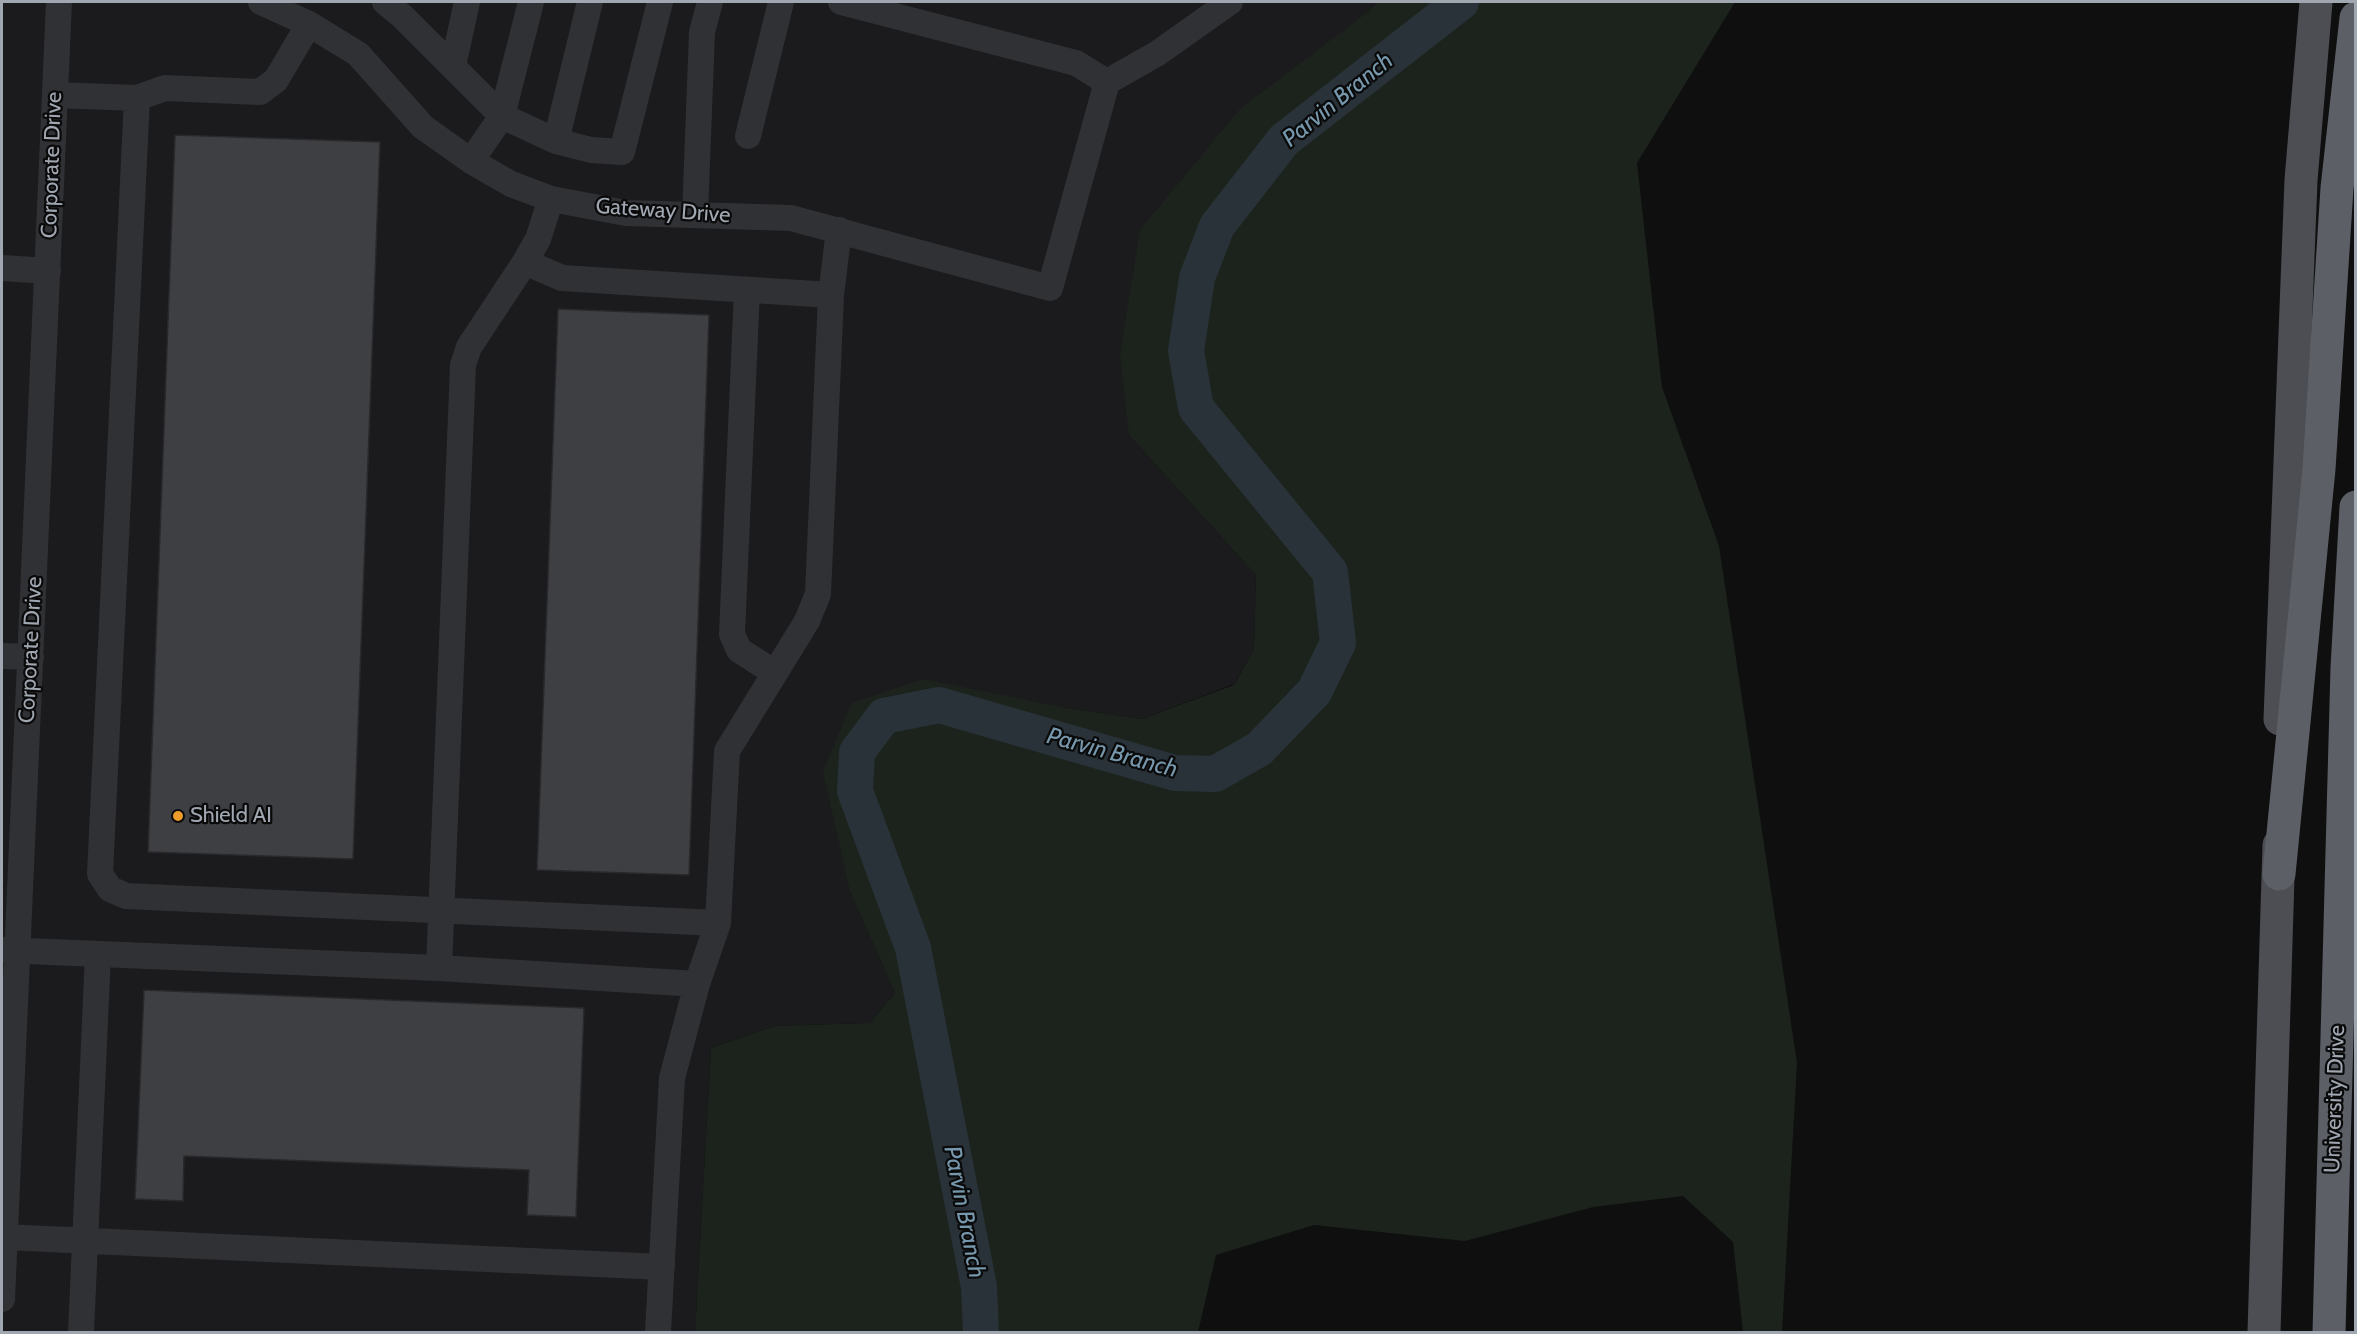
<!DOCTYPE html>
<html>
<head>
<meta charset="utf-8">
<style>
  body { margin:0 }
  #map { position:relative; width:2357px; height:1334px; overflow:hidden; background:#0f0f10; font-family:Cabin,sans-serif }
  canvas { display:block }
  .frame { position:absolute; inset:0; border:3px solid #a0a7b1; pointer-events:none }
</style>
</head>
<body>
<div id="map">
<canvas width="2357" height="1334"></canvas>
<div class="frame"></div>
</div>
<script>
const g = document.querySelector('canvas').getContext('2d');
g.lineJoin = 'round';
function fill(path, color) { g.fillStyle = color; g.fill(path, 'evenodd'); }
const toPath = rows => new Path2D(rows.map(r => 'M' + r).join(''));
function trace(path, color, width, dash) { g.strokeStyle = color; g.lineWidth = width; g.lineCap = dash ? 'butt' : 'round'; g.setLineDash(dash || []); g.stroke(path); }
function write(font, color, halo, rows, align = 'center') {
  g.font = font + ' Cabin,sans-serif'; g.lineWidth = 4.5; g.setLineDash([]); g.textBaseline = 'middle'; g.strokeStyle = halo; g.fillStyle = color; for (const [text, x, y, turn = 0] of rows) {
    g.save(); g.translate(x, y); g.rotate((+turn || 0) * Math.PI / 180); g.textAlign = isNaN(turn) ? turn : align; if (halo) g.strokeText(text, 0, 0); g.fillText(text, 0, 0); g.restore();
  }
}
fill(toPath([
  [2,2,1378,2,1368,12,1129,435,1256,575,1254,649,1234,684,1142,719,1061,707,850,892,895,993,870,1023,775,1026,711,1048,695,1332,2,1332]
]), '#1b1b1d');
fill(toPath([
  [1378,2,1735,2,1637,163,1662,387,1719,546,1797,1063,1782,1332,1743,1332,1733,1242,1683,1196,1593,1207,1465,1241,1314,1225,1216,1255,1198,1332,695,1332,711,1048,775,1026,870,1023,895,993,850,892,823,771,852,703,923,679,1061,707,1142,719,1234,685,1254,649,1256,575,1129,435,1120,355,1140,230,1241,108,1368,12]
]), '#1c231c');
trace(toPath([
  [981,1332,979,1287,913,948,855,791,857,752,884,716,939,705,1175,773,1215,774,1259,749,1314,692,1338,643,1330,572,1196,408,1186,351,1197,278,1217,226,1284,140,1461,2]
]), '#293238', 36);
const building = toPath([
  [175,135,380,142,353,859,148,852,175,135],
  [558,309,709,315,689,875,537,870,558,309],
  [144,990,584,1008,576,1217,527,1215,529,1170,184,1156,183,1201,135,1199,144,990]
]);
fill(building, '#3e3f43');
trace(building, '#29292c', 1.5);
trace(toPath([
  [261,2,309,24,358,54,423,127,471,161,511,184,551,199,626,213,791,218,1050,288,1107,82,1158,53,1230,2],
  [385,2,402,16,502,116,556,141,591,150,622,152,660,2],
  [841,2,1076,63,1107,82],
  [453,66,467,2],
  [55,95,137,98,165,88,260,92,276,80,309,24],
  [137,98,100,874,110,889,126,896,718,923],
  [748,136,781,2],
  [556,141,590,2],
  [471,161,502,116,531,2],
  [695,215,702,32,710,2],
  [525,262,562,278,831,295],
  [2,268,48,271],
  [747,290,732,634,739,650,775,673],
  [2,656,31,657],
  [2,950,439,968,697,984,718,923,727,751,807,621,818,594,831,295,839,230],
  [439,968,463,365,469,347,525,262,538,239,551,199],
  [4,1237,662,1267],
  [2,1299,59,2],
  [81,1332,98,954],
  [658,1332,672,1078,697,984]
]), '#303135', 26);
trace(toPath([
  [2280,719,2301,180,2316,2],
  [2264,1332,2279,845]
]), '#4c4e54', 33);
trace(toPath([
  [2279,874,2319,469,2337,188,2356,18],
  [2329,1332,2347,668,2356,507]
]), '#5c6066', 33);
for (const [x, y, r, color] of [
  [178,816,6,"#ec9c2b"]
]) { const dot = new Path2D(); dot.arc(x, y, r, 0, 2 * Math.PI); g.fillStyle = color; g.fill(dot); trace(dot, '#0a0a0b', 2); }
write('22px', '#a0a7b1', '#0a0a0b', [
  ["Corporate Drive",52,165,-88],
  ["Gateway Drive",663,211,4],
  ["Corporate Drive",31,650,-87],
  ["University Drive",2335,1099,-88]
]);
write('22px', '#a0a7b1', '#0a0a0b', [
  ["Shield AI",190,816]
], 'left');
write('italic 24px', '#7798ac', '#0a0a0b', [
  ["Parvin Branch",1338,100,-39],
  ["Parvin Branch",1112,753,15],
  ["Parvin Branch",964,1212,79]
]);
</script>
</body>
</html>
